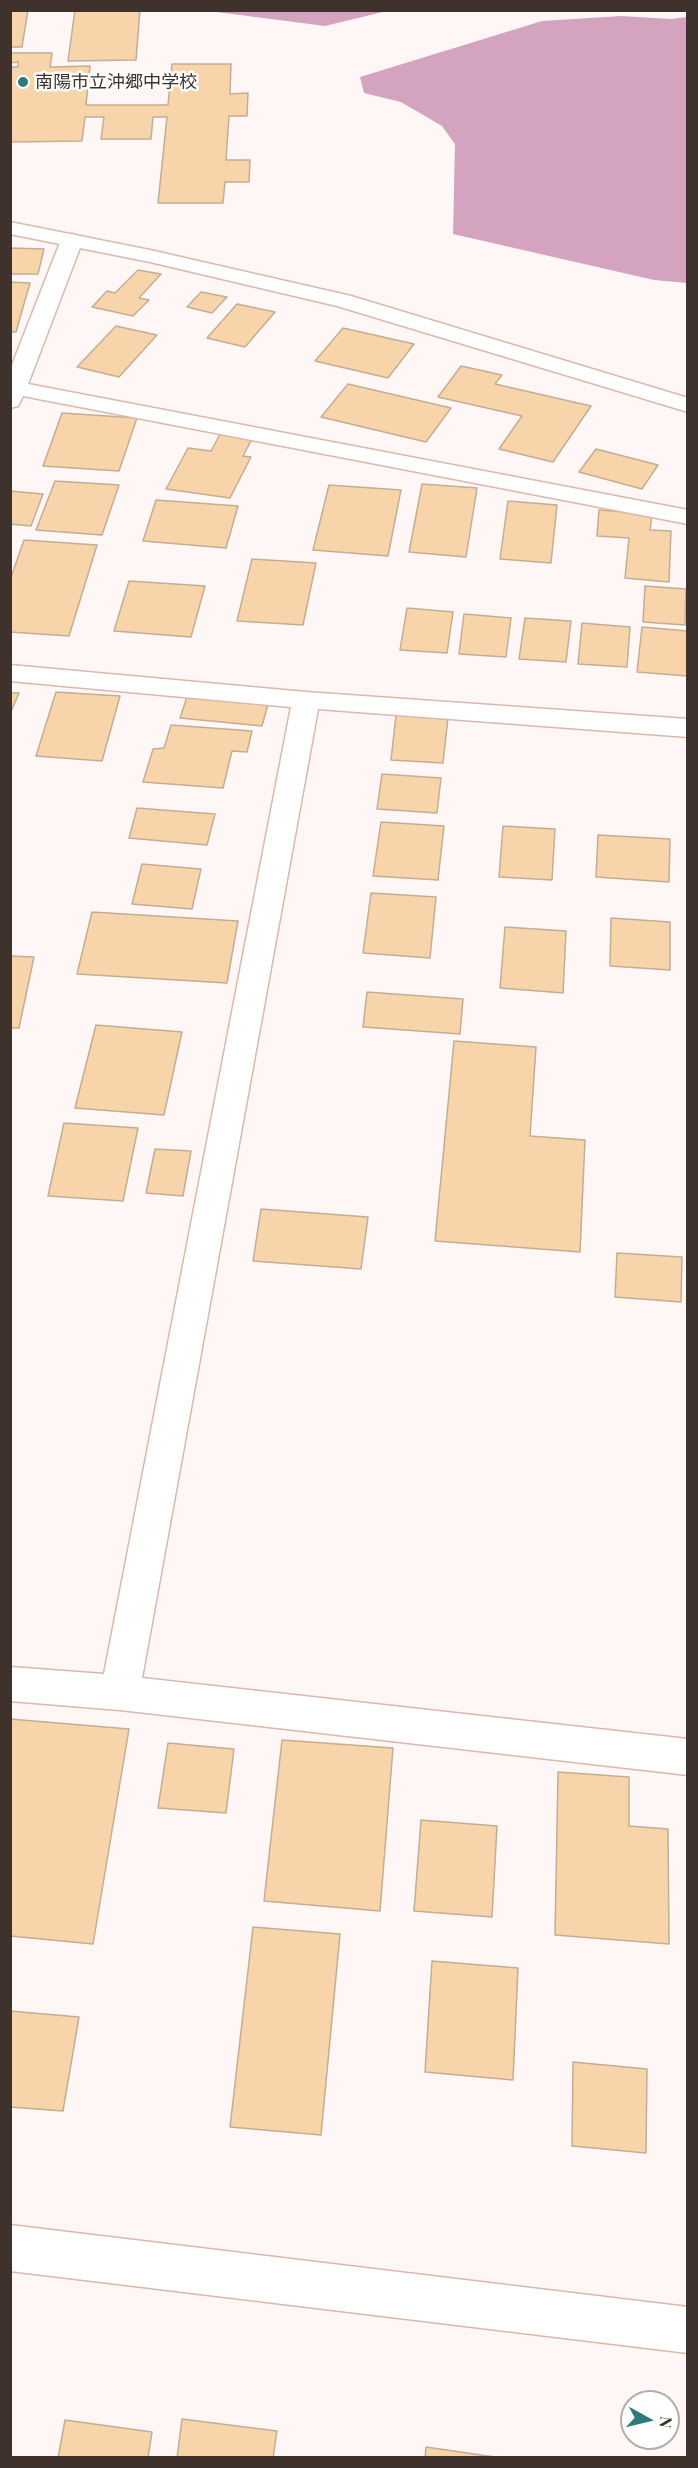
<!DOCTYPE html>
<html>
<head>
<meta charset="utf-8">
<style>
  body { margin:0 }
  #map { position:relative; width:698px; height:2468px; overflow:hidden; background:#fff7f5; font-family:"Playfair Display",serif }
  canvas { display:block }
  .frame { position:absolute; inset:0; border:12px solid #3f312c; pointer-events:none }
  .north { position:absolute; left:620px; top:2390px; width:60px; height:60px; box-sizing:border-box; background:#fff; border:2px solid #b2adab; border-radius:50%; rotate:98deg; font-size:16px; font-weight:700; line-height:24px; text-align:center; color:#3f312c }
  .north::after { content:''; display:block; margin:auto; width:21px; height:27px; background:#2f7977; clip-path:polygon(50% 0,100% 100%,50% 72%,0 100%) }
</style>
</head>
<body>
<div id="map">
<canvas width="698" height="2468"></canvas>
<div class="frame"></div>
<div class="north">N</div>
</div>
<script>
const g = document.querySelector('canvas').getContext('2d');
g.lineJoin = 'round';
function fill(path, color) { g.fillStyle = color; g.fill(path, 'evenodd'); }
const toPath = rows => new Path2D(rows.map(r => 'M' + r).join(''));
function trace(path, color, width, dash) { g.strokeStyle = color; g.lineWidth = width; g.lineCap = dash ? 'butt' : 'round'; g.setLineDash(dash || []); g.stroke(path); }
function write(font, color, halo, rows, align = 'center') {
  g.font = font + ' "Playfair Display","Noto Sans JP",serif'; g.lineWidth = 5; g.setLineDash([]); g.textBaseline = 'middle'; g.strokeStyle = halo; g.fillStyle = color; for (const [text, x, y, turn = 0] of rows) {
    g.save(); g.translate(x, y); g.rotate((+turn || 0) * Math.PI / 180); g.textAlign = isNaN(turn) ? turn : align; if (halo) g.strokeText(text, 0, 0); g.fillText(text, 0, 0); g.restore();
  }
}
fill(toPath([
  [209,11,387,11,325,26],
  [621,16,671,19,687,17,687,283,654,280,453,234,455,144,442,126,401,102,364,93,360,77,542,21]
]), '#d3a3c0');
const building = toPath([
  [10,10,28,10,22,47,10,47,10,10],
  [75,10,140,10,136,60,68,61,75,10],
  [10,53,52,53,50,67,90,66,86,105,168,105,172,64,231,64,230,94,248,93,247,116,229,116,226,160,250,160,249,182,225,182,223,203,158,203,167,117,153,117,151,139,101,139,104,117,85,117,82,141,10,142,10,67,18,67,18,62,10,63,10,53],
  [10,248,44,249,38,274,10,274,10,248],
  [138,270,161,274,139,298,149,300,133,316,92,307,107,291,115,293,138,270],
  [10,282,30,283,16,332,10,332,10,282],
  [201,292,227,297,212,313,187,307,201,292],
  [237,304,275,312,245,347,207,338,237,304],
  [116,326,157,335,119,377,77,367,116,326],
  [343,328,414,344,388,378,315,361,343,328],
  [461,366,502,375,495,384,591,406,553,462,499,449,522,416,438,397,461,366],
  [348,384,451,408,426,442,321,417,348,384],
  [62,413,137,418,119,471,43,466,62,413],
  [220,434,252,439,243,456,251,457,230,498,166,489,188,448,211,451,220,434],
  [596,449,658,465,642,489,579,472,596,449],
  [55,481,119,485,102,535,36,530,55,481],
  [422,484,477,488,466,557,409,552,422,484],
  [329,485,401,490,388,556,313,550,329,485],
  [10,491,43,494,31,526,10,524,10,491],
  [156,500,238,506,226,548,143,541,156,500],
  [508,501,557,505,551,563,500,559,508,501],
  [599,510,652,514,650,530,671,531,669,582,625,578,629,538,597,536,599,510],
  [24,540,97,545,69,636,10,632,10,580,24,540],
  [252,559,316,563,303,625,237,621,252,559],
  [129,581,205,586,191,637,114,631,129,581],
  [645,586,686,589,685,625,643,622,645,586],
  [407,608,453,612,447,653,400,650,407,608],
  [464,614,511,618,506,657,459,654,464,614],
  [525,618,571,621,566,662,519,659,525,618],
  [582,623,630,627,627,667,578,664,582,623],
  [642,627,688,631,688,676,637,672,642,627],
  [56,692,120,696,102,761,36,756,56,692],
  [10,693,19,693,10,714,10,693],
  [187,697,268,704,262,726,180,718,187,697],
  [396,715,448,718,443,763,391,760,396,715],
  [171,725,252,731,247,752,232,751,223,788,143,782,153,749,164,748,171,725],
  [382,774,441,778,437,813,377,809,382,774],
  [137,808,215,814,207,845,129,838,137,808],
  [381,822,444,826,438,880,373,876,381,822],
  [503,826,555,829,552,880,499,877,503,826],
  [598,835,670,839,669,882,596,877,598,835],
  [142,864,201,869,192,909,132,904,142,864],
  [371,893,436,897,430,958,363,953,371,893],
  [92,912,238,921,227,983,77,974,92,912],
  [611,918,670,922,670,970,610,966,611,918],
  [505,927,566,931,563,993,500,988,505,927],
  [10,956,34,957,19,1028,10,1028,10,956],
  [367,992,463,999,460,1034,363,1027,367,992],
  [96,1025,182,1032,164,1115,75,1108,96,1025],
  [454,1041,536,1047,530,1136,585,1140,580,1252,435,1241,454,1041],
  [64,1123,138,1128,123,1201,48,1196,64,1123],
  [155,1149,191,1151,183,1196,146,1193,155,1149],
  [261,1209,368,1217,361,1269,253,1261,261,1209],
  [617,1253,682,1257,681,1302,615,1297,617,1253],
  [10,1719,129,1729,93,1944,10,1936,10,1719],
  [282,1740,393,1748,380,1911,264,1901,282,1740],
  [168,1743,234,1749,226,1813,158,1808,168,1743],
  [558,1772,629,1777,629,1826,668,1829,669,1944,555,1935,558,1772],
  [421,1820,497,1826,492,1917,414,1911,421,1820],
  [253,1927,340,1934,321,2135,230,2127,253,1927],
  [432,1961,518,1968,513,2080,425,2072,432,1961],
  [10,2011,79,2017,63,2111,10,2107,10,2011],
  [573,2062,647,2069,646,2153,572,2146,573,2062],
  [182,2419,277,2431,273,2458,177,2458,182,2419],
  [65,2420,152,2432,148,2458,58,2458,65,2420],
  [426,2447,495,2457,495,2458,425,2458,426,2447]
]);
fill(building, '#f8d4aa');
trace(building, '#c3ad93', 1.5);
const service = toPath([
  [72,234,79,236,83,240,28,384,688,510,688,524,23,396,18,406,10,408,10,370,61,240,65,236,72,234],
  [10,665,306,692,688,719,688,737,318,709,142,1678,688,1739,688,1775,120,1710,10,1701,10,1667,104,1674,291,707,10,681,10,665]
]);
const minor = toPath([
  [10,222,150,250,351,296,688,398,688,412,337,306,150,262,10,234,10,222],
  [10,2225,688,2307,688,2353,10,2271,10,2225]
]);
trace(service, '#dbb8ac', 3);
trace(minor, '#dbb8ac', 3);
fill(service, '#fff');
fill(minor, '#fff');
for (const [x, y, r, color] of [
  [23,82,6,"#2f7977"]
]) { const dot = new Path2D(); dot.arc(x, y, r, 0, 2 * Math.PI); g.fillStyle = color; g.fill(dot); trace(dot, '#fff', 2); }
write('18px', '#3f312c', '#fff', [
  ["南陽市立沖郷中学校",35,82]
], 'left');
</script>
</body>
</html>
